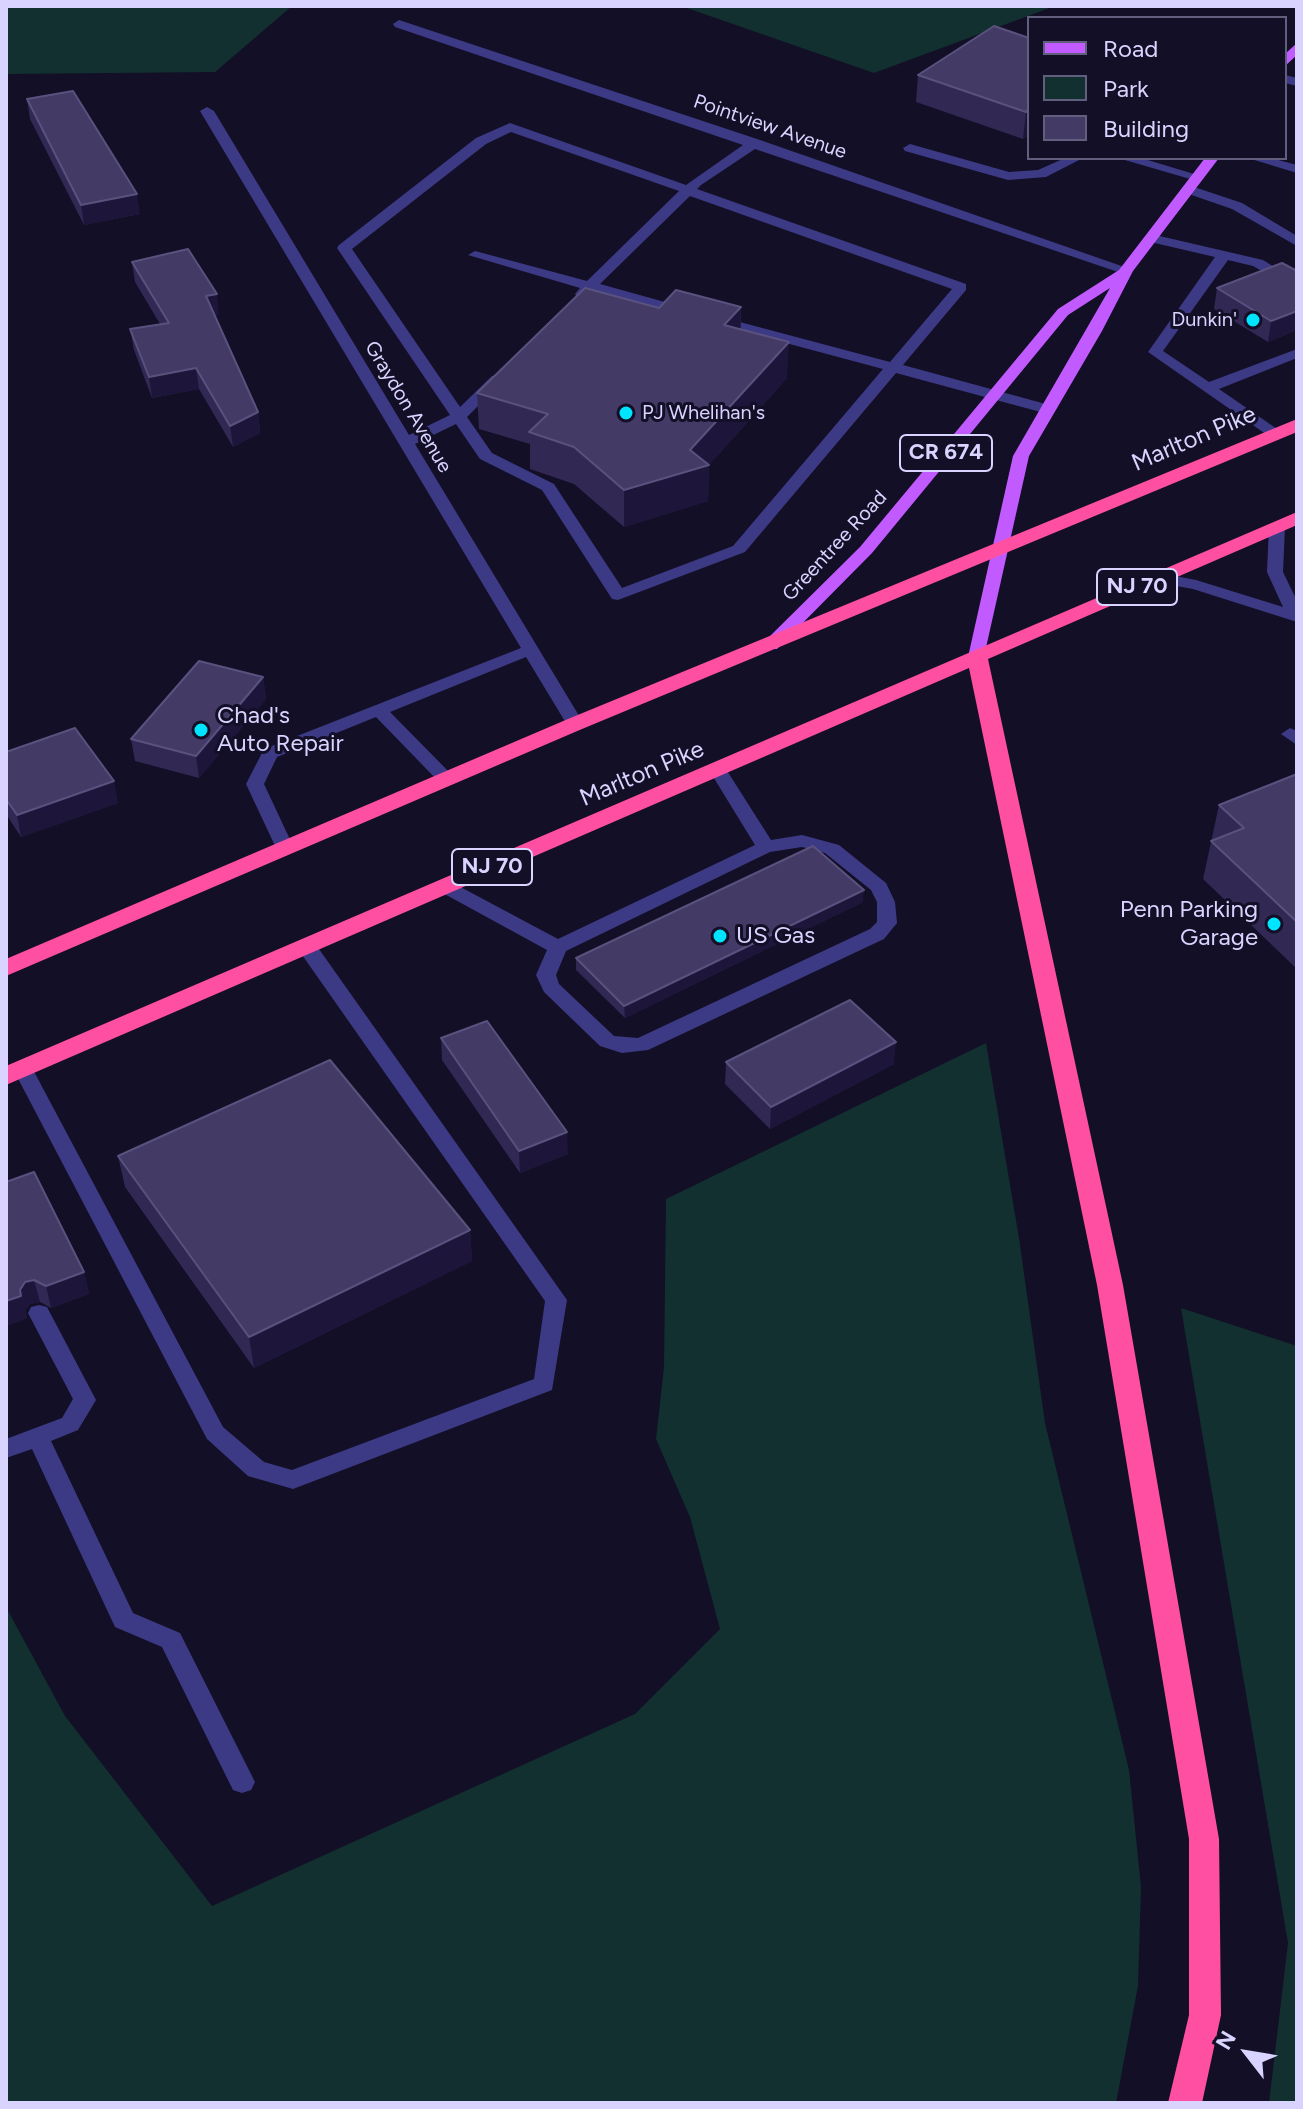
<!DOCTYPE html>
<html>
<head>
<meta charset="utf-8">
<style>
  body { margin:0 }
  #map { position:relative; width:1303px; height:2109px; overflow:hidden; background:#130f26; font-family:Figtree,sans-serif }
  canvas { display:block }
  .frame { position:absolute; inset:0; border:8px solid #d9d4ff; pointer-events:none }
  .legend { position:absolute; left:1027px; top:16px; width:260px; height:144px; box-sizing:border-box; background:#130f26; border:2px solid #625e7d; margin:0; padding:10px 14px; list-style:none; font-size:24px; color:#d9d4ff }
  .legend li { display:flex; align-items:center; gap:16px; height:40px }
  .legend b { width:40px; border:2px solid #625e7d }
  .north { position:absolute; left:1207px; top:2013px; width:80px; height:80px; -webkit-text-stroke:6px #130f26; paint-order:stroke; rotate:301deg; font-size:22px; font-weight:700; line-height:32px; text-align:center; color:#d9d4ff }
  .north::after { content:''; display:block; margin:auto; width:28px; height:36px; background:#d9d4ff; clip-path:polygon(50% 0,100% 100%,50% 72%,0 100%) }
</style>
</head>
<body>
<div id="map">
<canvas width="1303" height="2109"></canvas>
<div class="frame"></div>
<ul class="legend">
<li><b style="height:10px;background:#c25bff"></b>Road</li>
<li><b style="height:22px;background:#12302f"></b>Park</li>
<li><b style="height:22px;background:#433a66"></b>Building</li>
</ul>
<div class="north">N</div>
</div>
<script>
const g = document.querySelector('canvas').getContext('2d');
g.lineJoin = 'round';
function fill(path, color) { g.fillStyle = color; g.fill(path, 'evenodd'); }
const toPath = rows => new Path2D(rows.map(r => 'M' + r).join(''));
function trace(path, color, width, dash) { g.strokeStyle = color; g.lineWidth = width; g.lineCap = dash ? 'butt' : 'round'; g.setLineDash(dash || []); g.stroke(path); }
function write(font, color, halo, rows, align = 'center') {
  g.font = font + ' Figtree,sans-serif'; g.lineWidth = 6; g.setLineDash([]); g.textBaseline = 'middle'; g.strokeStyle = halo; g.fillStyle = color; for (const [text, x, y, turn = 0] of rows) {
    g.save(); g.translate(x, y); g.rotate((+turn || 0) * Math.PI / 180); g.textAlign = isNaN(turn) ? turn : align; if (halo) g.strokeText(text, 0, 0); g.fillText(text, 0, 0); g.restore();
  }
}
fill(toPath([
  [6,6,292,6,215,72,6,74],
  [681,6,1055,6,874,73],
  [986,1043,1019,1238,1045,1423,1129,1770,1141,1887,1138,1986,1116,2103,6,2103,6,1607,65,1716,212,1906,635,1714,720,1629,690,1517,656,1439,664,1367,666,1199],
  [1181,1308,1297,1346,1297,2103,1269,2103,1288,1943]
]), '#12302f');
fill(toPath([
  [399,20,760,140,1133,270,1126,274,1121,273,755,149,701,185,697,189,966,284,966,290,903,365,1053,406,1056,409,1048,414,896,373,745,552,618,600,612,599,542,490,480,459,456,424,415,444,584,724,581,728,569,728,526,657,390,712,452,775,455,779,452,783,440,783,376,717,277,757,264,784,294,848,285,854,276,848,246,784,264,749,521,648,200,111,207,107,214,111,409,435,450,415,337,248,339,245,476,138,510,123,686,185,743,145,395,27,393,24,399,20],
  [511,132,679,191,587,281,475,251,468,255,580,288,575,294,577,297,587,297,593,291,685,316,690,315,690,309,600,284,690,196,952,289,890,362,721,317,711,317,711,323,883,369,733,546,622,588,554,484,492,453,467,417,502,382,502,376,492,376,460,407,352,249,486,144,511,132],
  [1285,75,1297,78,1297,86,1285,83,1285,75],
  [910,144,1009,172,1038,170,1065,158,1083,158,1046,177,1008,180,905,151,903,148,910,144],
  [1118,158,1141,158,1204,177,1197,181,1118,158],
  [1248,158,1271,158,1297,165,1297,173,1248,158],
  [1188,185,1242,203,1297,236,1297,246,1232,209,1183,192,1183,186,1188,185],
  [1151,234,1263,260,1297,281,1297,291,1253,266,1228,260,1163,351,1209,382,1297,349,1297,358,1219,389,1280,431,1280,437,1270,437,1148,352,1215,257,1146,241,1144,238,1151,234],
  [1277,522,1285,527,1283,572,1297,601,1297,622,1193,589,1154,582,1152,578,1160,573,1196,580,1283,607,1267,572,1269,527,1277,522],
  [1290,728,1297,731,1297,745,1281,734,1290,728],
  [718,764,724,766,771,840,802,835,839,845,886,883,895,902,897,923,884,939,648,1050,622,1053,600,1046,544,992,536,975,547,950,439,891,437,887,446,881,453,883,558,939,755,845,709,770,718,764],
  [802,847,825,853,871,890,877,902,877,922,870,929,638,1038,614,1036,559,984,556,975,566,951,770,852,802,847],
  [307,940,314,942,567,1300,552,1390,293,1489,248,1476,207,1439,13,1069,16,1064,23,1062,30,1064,223,1427,264,1462,292,1470,534,1379,545,1301,300,952,297,947,300,942,307,940],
  [39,1305,47,1307,96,1400,78,1430,51,1441,133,1613,180,1633,255,1782,251,1790,242,1793,233,1790,162,1647,115,1627,32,1449,6,1458,6,1439,62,1418,73,1399,28,1313,31,1307,39,1305]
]), '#3d3a85');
fill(toPath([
  [1297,43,1297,55,1285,66,1285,54,1297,43],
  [1205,158,1219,158,1133,271,1102,331,1029,456,983,661,971,661,968,657,1013,456,1110,288,1068,315,872,553,777,649,765,649,762,645,765,641,860,547,1058,309,1119,270,1205,158]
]), '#c25bff');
fill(toPath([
  [1297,419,1297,432,582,729,6,976,6,959,568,719,1297,419],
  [1297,512,1297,525,988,659,1123,1285,1219,1839,1221,2015,1202,2103,1168,2103,1189,2015,1189,1839,1097,1285,969,668,6,1085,6,1066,1297,512]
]), '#ff4fa3');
fill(toPath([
  [1029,38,1029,135,1023,139,916,102,918,75],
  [27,99,140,214,84,225,30,119],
  [132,262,219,314,215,315,258,412,260,433,233,447,199,389,152,398,134,350,130,329,160,324,135,282],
  [1297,269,1297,330,1268,342,1214,309,1217,288,1297,271],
  [741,307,741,329,787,378,709,465,708,501,624,527,574,484,530,469,530,444,479,429,477,393],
  [263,677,266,699,199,778,135,761,131,739],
  [6,752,118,803,21,837,6,814],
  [1297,774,1297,969,1203,879,1219,805],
  [863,902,625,1018,576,970,576,958],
  [441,1038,568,1154,520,1173,442,1060],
  [726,1062,894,1064,770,1129,725,1084],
  [118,1156,470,1230,472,1261,254,1368,125,1187],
  [6,1182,84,1272,89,1294,51,1308,40,1302,30,1304,25,1311,27,1318,6,1326]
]), '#312854');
fill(toPath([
  [1029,109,1029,135,1023,139,1026,112],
  [137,194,140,214,84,225,81,205],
  [217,294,219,314,209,317,206,296],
  [741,307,740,342,724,325],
  [1297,311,1297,330,1268,342,1271,321],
  [789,342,787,378,709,465,708,501,624,527,624,490],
  [196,368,199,389,152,398,149,377],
  [258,412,260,433,233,447,230,426],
  [263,677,266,699,199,778,196,756],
  [114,781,118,803,21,837,17,815],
  [864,890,863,902,625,1018,624,1006],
  [896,1042,894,1064,770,1129,771,1107],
  [567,1132,568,1154,520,1173,519,1151],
  [470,1230,472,1261,254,1368,249,1337],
  [84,1272,89,1294,51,1308,46,1286],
  [34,1280,40,1302,30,1304,25,1311,27,1318,6,1326,6,1301,25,1282]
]), '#1d163a');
const building = toPath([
  [994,26,1029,38,1029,109,1026,112,918,75,994,26],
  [73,91,137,194,81,205,27,99,73,91],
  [188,249,217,294,206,296,258,412,230,426,196,368,149,377,130,329,169,323,132,262,188,249],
  [1282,263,1297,271,1297,311,1271,321,1217,288,1282,263],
  [585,288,659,308,676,290,741,307,724,325,789,342,690,450,709,465,624,490,574,447,529,432,548,414,477,393,585,288],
  [199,661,263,677,196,756,131,739,199,661],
  [75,728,114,781,17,815,6,799,6,752,75,728],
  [1297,774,1297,922,1211,841,1244,828,1219,805,1297,774],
  [813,846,864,890,624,1006,576,958,813,846],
  [850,1000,896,1042,771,1107,726,1062,850,1000],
  [487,1021,567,1132,519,1151,441,1038,487,1021],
  [330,1060,470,1230,249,1337,118,1156,330,1060],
  [34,1172,84,1272,46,1286,34,1280,25,1282,20,1290,21,1296,6,1301,6,1182,34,1172]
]);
fill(building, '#433a66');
trace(building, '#5a527e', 2);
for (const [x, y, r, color] of [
  [1253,320,8,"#00e5ff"],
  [626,413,8,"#00e5ff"],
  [201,730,8,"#00e5ff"],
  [1274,924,8,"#00e5ff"],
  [720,936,8,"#00e5ff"]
]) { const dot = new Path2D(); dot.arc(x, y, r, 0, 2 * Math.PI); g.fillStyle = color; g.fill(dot); trace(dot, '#130f26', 3); }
write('20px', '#d9d4ff', '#130f26', [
  ["Pointview Avenue",770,127,19],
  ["Graydon Avenue",408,407,59],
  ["Greentree Road",835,546,-47]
]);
write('20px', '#d9d4ff', '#130f26', [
  ["Dunkin'",1237,320],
  ["PJ Whelihan's",642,413,"left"]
], 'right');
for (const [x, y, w] of [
  [946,453,92],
  [1137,587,80],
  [492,867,80]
]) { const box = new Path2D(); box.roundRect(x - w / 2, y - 18, w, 36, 6); g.fillStyle = '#130f26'; g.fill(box); trace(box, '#d9d4ff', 2); }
write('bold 22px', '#d9d4ff', null, [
  ["CR 674",946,453],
  ["NJ 70",1137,587],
  ["NJ 70",492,867]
]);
write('24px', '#d9d4ff', '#130f26', [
  ["Marlton Pike",1194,439,-23],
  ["Marlton Pike",642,774,-23]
]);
write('24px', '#d9d4ff', '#130f26', [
  ["Chad's",217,716],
  ["Auto Repair",217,744],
  ["Penn Parking",1258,910,"right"],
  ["Garage",1258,938,"right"],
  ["US Gas",736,936]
], 'left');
</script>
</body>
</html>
